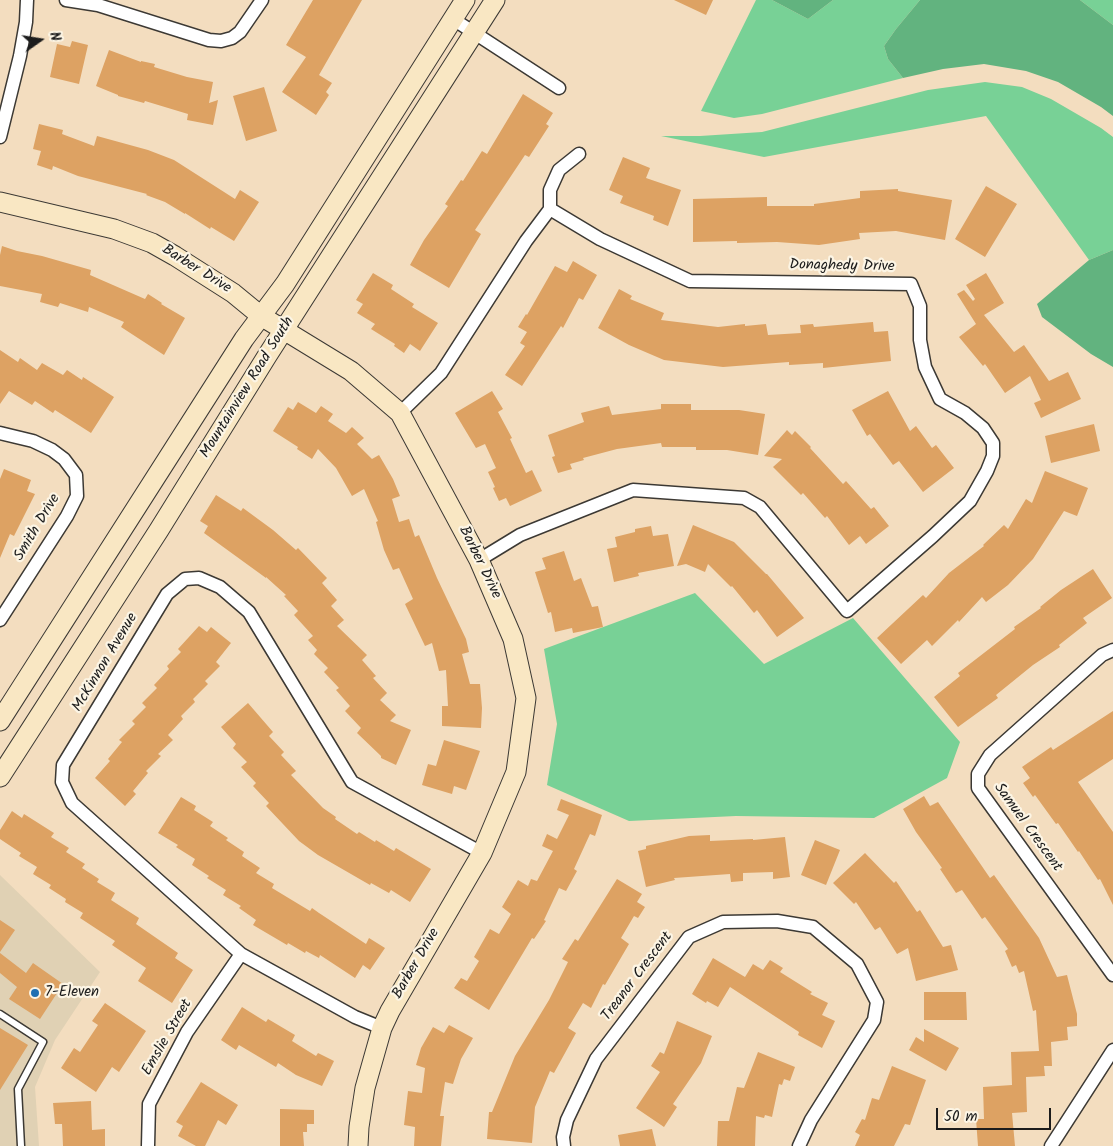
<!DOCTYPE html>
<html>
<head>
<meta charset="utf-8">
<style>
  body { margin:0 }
  #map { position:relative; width:1113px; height:1146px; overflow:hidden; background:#f3ddbf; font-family:Kalam,sans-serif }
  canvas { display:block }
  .north { position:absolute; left:15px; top:15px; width:50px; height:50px; -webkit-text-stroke:4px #fcf5e5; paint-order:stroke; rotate:77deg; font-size:14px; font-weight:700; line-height:20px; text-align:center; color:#1c1c1c }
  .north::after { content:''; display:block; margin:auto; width:18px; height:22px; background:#1c1c1c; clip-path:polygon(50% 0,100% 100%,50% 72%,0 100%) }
  .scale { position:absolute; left:936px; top:1108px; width:115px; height:22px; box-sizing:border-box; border:2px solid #1c1c1c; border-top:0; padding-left:6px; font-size:15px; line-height:18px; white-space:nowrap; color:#1c1c1c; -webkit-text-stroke:4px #fcf5e5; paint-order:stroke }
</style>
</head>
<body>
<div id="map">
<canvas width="1113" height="1146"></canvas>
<div class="north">N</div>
<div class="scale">50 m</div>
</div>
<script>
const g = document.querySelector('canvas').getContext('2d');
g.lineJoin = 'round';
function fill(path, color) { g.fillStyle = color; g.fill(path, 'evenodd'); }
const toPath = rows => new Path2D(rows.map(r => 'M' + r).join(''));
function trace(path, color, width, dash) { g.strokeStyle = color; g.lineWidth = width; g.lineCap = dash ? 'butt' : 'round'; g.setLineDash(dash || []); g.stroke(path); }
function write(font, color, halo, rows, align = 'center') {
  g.font = font + ' Kalam,sans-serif'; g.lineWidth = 4.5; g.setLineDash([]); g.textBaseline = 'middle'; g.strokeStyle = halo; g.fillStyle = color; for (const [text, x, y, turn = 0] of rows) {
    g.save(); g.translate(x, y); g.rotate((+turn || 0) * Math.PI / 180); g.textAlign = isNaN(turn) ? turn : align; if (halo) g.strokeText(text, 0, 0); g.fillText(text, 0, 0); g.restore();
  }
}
fill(toPath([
  [0,875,100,972,55,1040,35,1087,39,1146,0,1146]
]), '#e0d1b4');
fill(toPath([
  [756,0,772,0,808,19,833,0,920,0,896,29,884,46,888,59,903,78,762,114,734,118,701,111],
  [1080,0,1113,0,1113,25],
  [985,82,1022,87,1051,99,1101,128,1113,137,1113,250,1089,260,986,116,764,157,661,136,700,136,762,132,928,90],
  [695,593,764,664,853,618,960,742,947,778,874,818,736,816,629,821,547,785,557,724,544,649]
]), '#78d196');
fill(toPath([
  [772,0,833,0,808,19],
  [920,0,1080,0,1113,25,1113,116,1101,107,1058,82,1026,71,984,64,943,69,903,78,888,59,884,46,896,29],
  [1113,250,1113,367,1091,354,1042,317,1037,304,1089,260]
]), '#62b37f');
fill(toPath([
  [313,0,362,0,319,75,332,83,326,92,329,95,316,115,282,92,306,57,286,45],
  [674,0,713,0,706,15],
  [72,41,88,45,79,84,50,77,57,44,70,47],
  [109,50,141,62,141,61,155,64,154,67,187,77,213,82,209,103,218,100,213,125,187,120,188,114,145,101,144,103,118,96,118,95,96,86],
  [264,87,277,131,246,141,233,96],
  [523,94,553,113,546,124,549,126,529,157,525,155,475,230,481,234,449,288,410,265,424,240,448,206,445,204,461,180,463,181,482,151,487,154],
  [39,124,63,130,62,134,94,146,97,136,148,150,174,160,235,199,240,190,259,202,234,241,211,227,210,229,185,213,185,214,165,202,146,195,147,194,78,176,53,166,52,170,37,165,41,151,33,149],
  [623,157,650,168,646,178,681,190,668,226,653,220,654,216,620,203,623,196,609,190],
  [986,186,1017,204,985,257,955,239],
  [898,189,898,191,952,200,945,240,896,231,859,233,860,239,819,245,777,242,737,243,737,241,693,242,693,199,767,197,767,206,814,206,814,204,860,198,860,191],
  [2,246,17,251,42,256,91,270,90,275,145,299,148,294,162,303,161,304,185,318,164,355,121,327,124,322,89,307,88,312,60,303,58,307,40,302,42,294,0,286,0,255],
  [573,261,597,275,583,300,579,298,563,328,561,326,522,386,505,375,525,346,520,343,527,332,518,327,526,314,527,315,555,266,567,272],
  [373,273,393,285,391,289,414,304,412,307,438,323,420,351,410,344,404,353,394,346,395,344,371,329,375,324,357,313,363,304,356,300],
  [986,273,1004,303,984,315,1014,352,1024,345,1049,381,1068,372,1081,399,1041,418,1034,403,1041,400,1030,376,1005,393,985,364,983,366,959,337,976,324,957,294,964,290,973,301,975,299,966,285],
  [619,289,632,296,630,299,664,313,661,320,718,327,745,324,745,326,766,324,768,335,801,333,800,325,813,324,814,327,873,322,874,332,888,331,891,361,823,368,823,363,789,365,789,362,723,367,664,360,629,345,598,328],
  [0,350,18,362,20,358,37,370,42,363,63,375,67,370,82,380,83,377,114,397,91,433,55,410,53,413,35,401,32,405,9,391,0,404],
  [492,391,503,409,498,412,512,438,510,439,526,473,532,470,542,491,510,506,506,498,499,501,493,488,495,487,488,472,496,468,485,444,476,448,455,413],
  [888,391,910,431,916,426,932,448,936,445,954,468,923,492,899,461,893,465,870,434,867,436,852,410],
  [298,402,316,413,321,406,333,414,328,421,346,433,352,427,364,438,357,444,372,459,379,455,393,479,400,496,392,499,399,522,409,519,415,537,419,535,437,578,466,639,469,652,462,654,470,684,480,684,482,708,481,728,442,726,442,706,448,706,446,670,439,671,432,643,425,646,405,604,413,599,399,568,393,570,384,550,376,522,378,521,364,489,352,496,336,468,318,449,312,459,297,449,298,447,273,431,288,407,293,410],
  [661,404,691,404,691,410,739,410,765,414,758,455,727,450,696,450,696,447,662,447,661,443,617,449,583,458,584,460,570,464,572,469,558,473,552,457,555,456,548,435,584,422,581,413,609,406,612,415,661,409],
  [1094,424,1100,451,1051,463,1045,436],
  [787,430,792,435,795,431,811,447,810,448,843,484,846,481,871,509,874,507,889,526,866,544,860,536,849,545,827,516,825,518,803,493,801,495,773,467,782,459,764,456],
  [4,469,31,480,27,491,35,494,14,536,10,534,0,558,0,479],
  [1045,471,1088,488,1077,516,1064,511,1033,559,1008,585,986,602,982,597,959,622,958,620,932,646,927,640,901,664,877,638,923,595,926,598,949,573,984,546,983,545,1004,525,1008,529,1026,499,1032,503],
  [216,495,241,511,243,508,273,530,296,550,298,548,327,578,322,583,337,600,331,606,344,620,337,626,367,655,362,660,376,676,373,678,387,693,380,700,396,715,390,721,411,730,396,765,381,758,381,756,357,733,361,728,345,711,350,706,336,690,339,688,324,672,328,668,314,654,317,650,308,640,313,636,294,615,298,611,284,596,286,595,266,577,266,578,204,533,208,526,200,521],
  [693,525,734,542,766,574,767,574,804,618,777,637,757,610,754,613,732,586,731,587,708,564,705,572,686,564,677,566],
  [651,526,653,536,668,534,674,566,638,573,639,576,614,582,607,549,617,547,615,537,635,532,635,529],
  [564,551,574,581,581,578,592,607,598,606,603,627,573,633,572,628,555,632,551,612,548,613,535,572,546,569,542,558],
  [1093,569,1112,598,1083,618,1087,623,1059,645,1060,647,1033,665,996,695,998,698,958,727,934,697,960,676,958,673,1015,629,1014,627,1041,608,1040,607,1061,590],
  [199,626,207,632,211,627,231,643,216,662,220,666,205,681,208,684,193,699,195,702,181,716,183,719,168,735,173,740,158,754,161,756,146,771,148,773,133,791,136,794,125,806,95,778,110,761,108,759,122,742,119,740,135,724,132,721,146,707,142,703,157,688,154,685,169,669,167,666,181,652,178,649],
  [248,703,273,732,269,736,284,752,281,755,296,771,291,775,323,808,336,817,335,819,357,834,359,832,375,842,376,840,394,851,396,848,431,869,410,902,391,890,389,893,371,883,370,885,318,855,299,841,266,806,269,803,253,786,256,783,241,767,247,762,233,748,236,744,221,727],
  [1113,711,1113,759,1078,782,1113,832,1113,905,1100,879,1098,880,1079,851,1078,852,1058,823,1056,824,1035,795,1033,797,1023,783,1030,778,1022,767,1051,747,1053,750],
  [444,740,480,751,466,790,454,786,452,794,422,785,428,764,436,766],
  [924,796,930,806,938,802,990,878,994,875,1039,938,1057,977,1067,975,1077,1014,1077,1026,1067,1027,1068,1040,1051,1042,1052,1066,1044,1066,1045,1076,1026,1077,1027,1112,1012,1113,1015,1146,978,1146,976,1119,984,1119,983,1087,1012,1085,1011,1052,1039,1051,1036,1010,1033,1011,1024,971,1019,973,1016,965,1012,967,1005,951,1008,949,985,917,982,919,962,890,956,893,940,869,942,868,916,832,903,809],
  [181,797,196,806,194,810,213,822,210,826,228,838,226,840,244,852,242,856,260,868,256,873,274,884,272,888,310,911,312,908,319,913,366,944,369,938,385,948,370,970,363,965,355,978,320,955,319,958,306,951,305,953,288,943,287,945,253,925,256,920,239,908,241,906,223,895,226,890,207,878,209,876,192,865,195,859,176,847,178,845,158,833],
  [561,799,602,815,595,836,590,834,574,869,577,871,566,891,559,888,544,920,546,921,534,939,532,938,489,1010,454,988,461,978,467,981,479,961,474,957,490,929,499,934,511,914,502,907,518,880,528,886,531,879,537,881,553,851,542,846,547,834,557,839,569,815,557,810],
  [12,811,22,818,24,814,54,833,51,837,69,848,66,852,85,864,82,868,99,879,97,882,115,893,111,900,139,918,136,924,178,953,175,958,193,970,172,1003,138,981,146,968,112,945,115,941,80,918,83,913,65,902,66,899,49,888,51,885,33,874,37,867,19,856,21,853,0,839,0,830],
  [710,835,710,841,753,839,753,840,785,837,790,877,773,879,773,872,743,873,743,881,731,882,730,874,674,878,675,880,646,887,638,851,646,849,646,846,689,836],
  [815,840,840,850,826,885,801,875],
  [865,853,894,883,896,881,917,912,920,910,943,947,951,945,958,970,916,981,908,948,897,954,880,927,875,930,856,902,854,904,833,883],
  [617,879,642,894,637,902,645,907,638,918,634,916,621,938,629,944,605,985,603,984,591,1008,583,1003,568,1028,576,1033,554,1073,550,1071,535,1107,532,1143,487,1139,489,1112,492,1112,515,1056,549,1000,568,962,562,959,575,939,578,941],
  [0,920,15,930,0,952],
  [0,953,26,973,33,963,63,984,40,1019,9,999,17,987,0,973],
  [713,958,745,977,753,964,763,970,770,960,783,968,780,972,812,992,810,994,828,1003,822,1015,835,1021,822,1048,798,1035,799,1032,730,987,718,1007,707,1001,706,1003,692,994],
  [924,992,966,992,967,1020,924,1020],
  [105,1003,146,1031,119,1072,112,1067,96,1092,61,1068,74,1048,80,1052,98,1025,92,1021],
  [242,1007,266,1022,268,1019,295,1035,292,1041,316,1056,318,1053,334,1061,322,1086,296,1075,278,1063,276,1067,239,1045,236,1050,221,1040],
  [677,1021,712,1036,701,1063,673,1104,677,1107,664,1127,636,1108,660,1072,651,1066,660,1052,664,1054],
  [449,1025,473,1038,461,1059,453,1084,445,1082,440,1116,444,1116,441,1146,414,1146,415,1127,404,1125,408,1091,422,1093,425,1068,416,1065,421,1048,433,1027,444,1033],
  [0,1028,28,1045,0,1090],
  [924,1029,959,1048,946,1071,909,1050,916,1037,924,1042],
  [758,1052,795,1067,790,1081,784,1079,782,1085,779,1084,772,1117,765,1115,764,1118,756,1116,755,1146,717,1146,718,1121,729,1121,737,1087,744,1088],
  [892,1066,926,1080,910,1125,905,1124,894,1146,855,1146,860,1135,855,1132,862,1119,865,1120,872,1098,879,1100],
  [201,1082,238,1105,226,1125,218,1120,205,1146,196,1146,178,1136,183,1126,176,1122],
  [91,1101,92,1130,105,1129,105,1146,63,1146,62,1124,55,1124,53,1103],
  [280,1109,314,1110,314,1124,307,1124,307,1132,303,1132,304,1146,280,1146],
  [652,1129,656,1146,620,1146,618,1135]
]), '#dda263');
const lane = toPath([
  [0,1014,43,1042,18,1089,21,1146]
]);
const street = toPath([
  [66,0,98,5,209,40,221,41,232,38,240,32,262,0],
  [453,19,559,88],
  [0,137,20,56,26,22,27,0],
  [550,209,550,190,559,170,579,154],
  [400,413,441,373,526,241,550,209],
  [0,433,33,441,52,450,64,459,76,475,77,496,67,516,0,620],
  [479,560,520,535,633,490,744,498,760,507,847,611,933,536,970,501,987,471,993,456,993,443,983,428,965,413,940,399,925,367,920,340,920,306,911,284,690,281,600,239,550,209],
  [1113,650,1102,655,990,755,978,774,978,788,1113,975],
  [382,1028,355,1017,241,954,72,803,62,782,63,765,167,594,185,579,199,578,220,587,249,612,352,782,482,853],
  [148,1146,149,1104,187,1032,241,954],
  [564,1146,563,1137,567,1120,596,1059,689,937,723,922,777,921,813,927,857,964,877,1002,874,1020,811,1120,799,1146],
  [1051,1146,1113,1050]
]);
const secondary = toPath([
  [0,202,114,229,152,243,175,256,233,293,261,316,351,371,400,413,479,560,513,639,526,698,516,772,482,853,390,1011,382,1028,365,1088,359,1127,358,1146],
  [0,721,244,339,285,284,465,0],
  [0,777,159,530,267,356,495,0]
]);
trace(lane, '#3c3934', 9);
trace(street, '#3c3934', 15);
trace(secondary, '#3c3934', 21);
trace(lane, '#fff', 6);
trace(street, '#fff', 12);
trace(secondary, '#f9e7c3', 19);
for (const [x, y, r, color] of [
  [35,993,5,"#1f6fb2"]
]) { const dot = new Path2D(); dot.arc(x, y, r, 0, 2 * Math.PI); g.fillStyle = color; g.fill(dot); trace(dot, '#fcf5e5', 2); }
write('15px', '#1c1c1c', '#fcf5e5', [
  ["Donaghedy Drive",842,267,1],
  ["Barber Drive",196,270,32],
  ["Mountainview Road South",248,388,-58],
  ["Smith Drive",38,528,-59],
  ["Barber Drive",479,563,64],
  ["McKinnon Avenue",106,663,-59],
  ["Samuel Crescent",1027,828,54],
  ["Barber Drive",417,964,-60],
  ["Treanor Crescent",638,977,-53],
  ["Emslie Street",168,1038,-60]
]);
write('15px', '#1c1c1c', '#fcf5e5', [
  ["7-Eleven",45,993]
], 'left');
</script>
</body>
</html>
